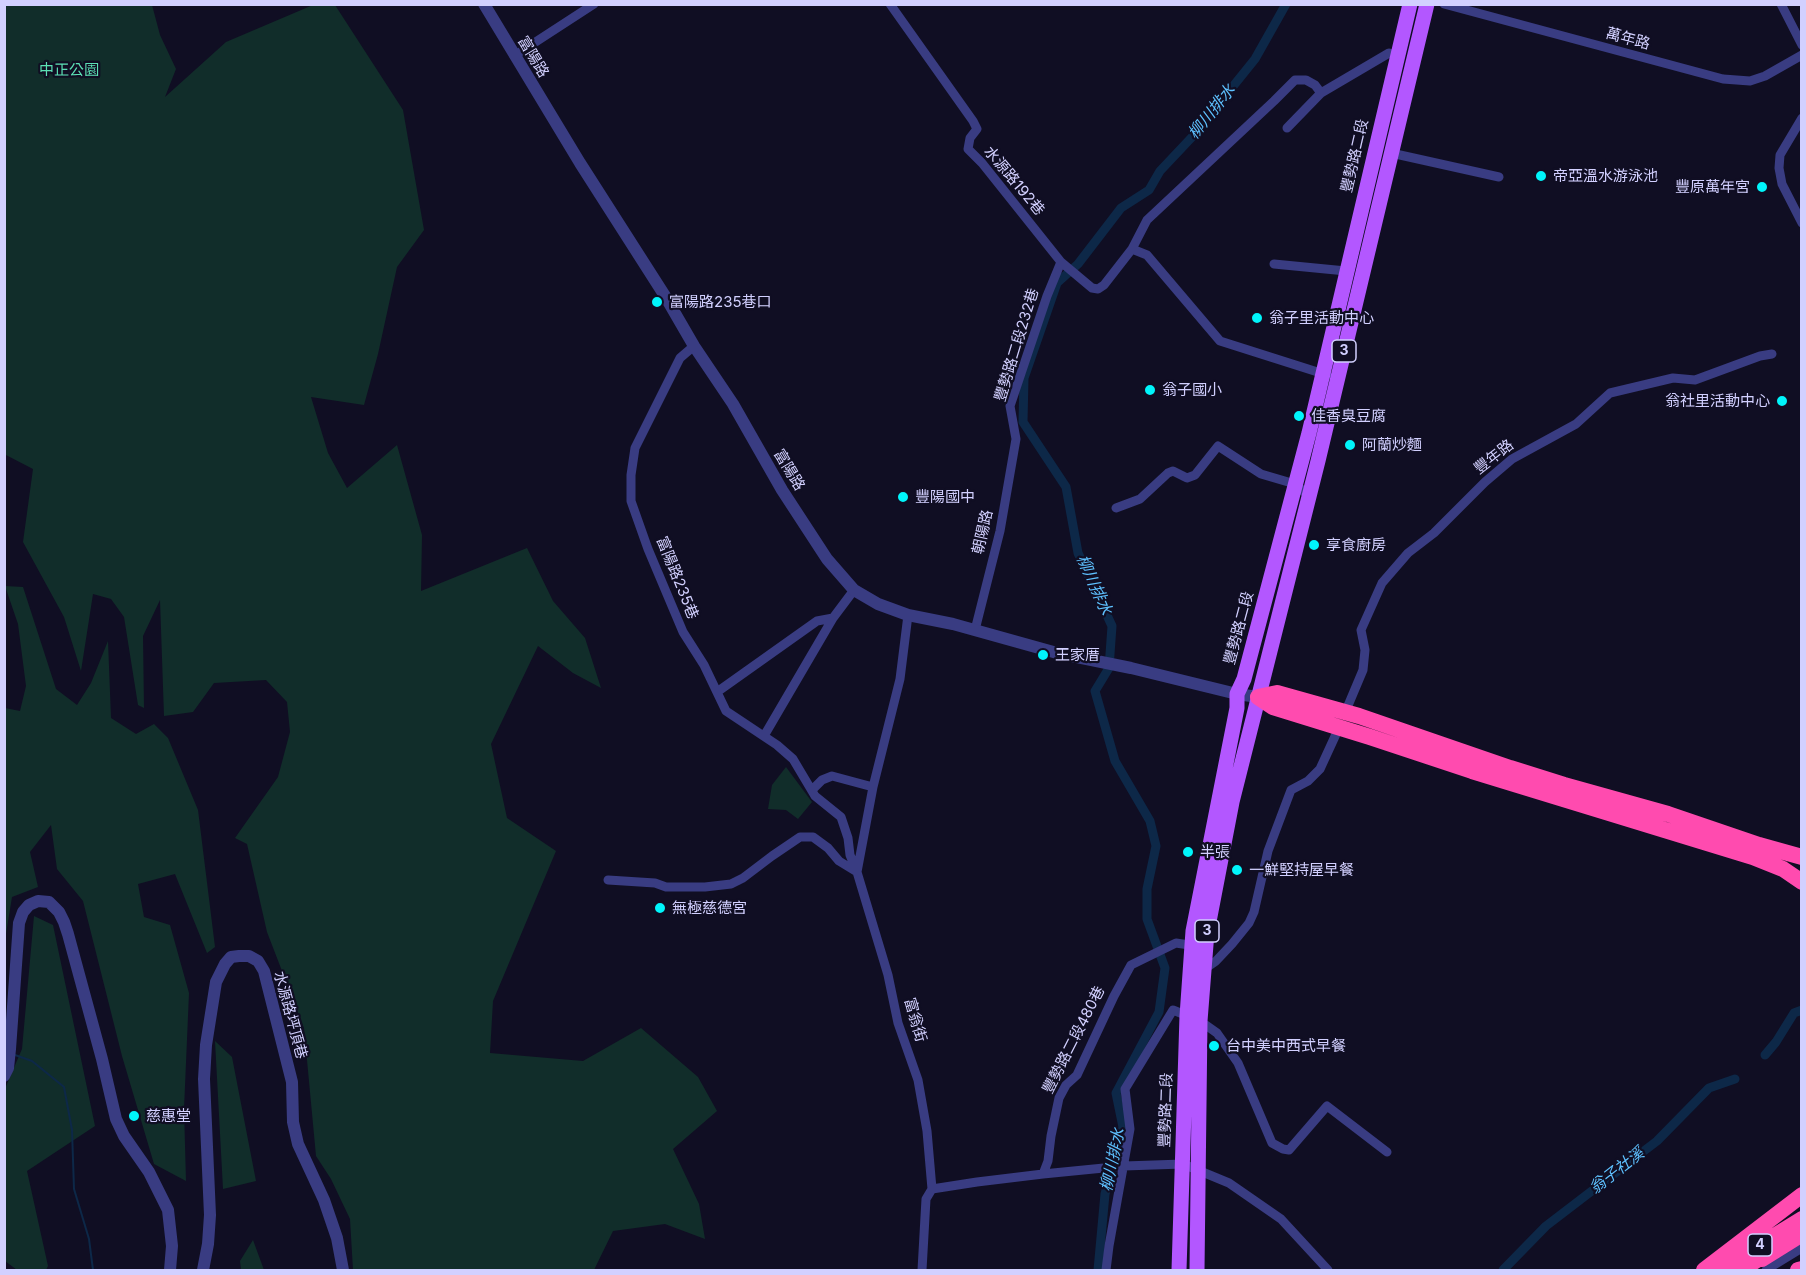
<!DOCTYPE html>
<html>
<head>
<meta charset="utf-8">
<style>
  body { margin:0 }
  #map { position:relative; width:1806px; height:1275px; overflow:hidden; background:#100e23; font-family:Inter,sans-serif }
  canvas { display:block }
  .frame { position:absolute; inset:0; border:6px solid #d2d0ff; pointer-events:none }
</style>
</head>
<body>
<div id="map">
<canvas width="1806" height="1275"></canvas>
<div class="frame"></div>
</div>
<script>
const g = document.querySelector('canvas').getContext('2d');
g.lineJoin = 'round';
function fill(path, color) { g.fillStyle = color; g.fill(path, 'evenodd'); }
const toPath = rows => new Path2D(rows.map(r => 'M' + r).join(''));
function trace(path, color, width, dash) { g.strokeStyle = color; g.lineWidth = width; g.lineCap = dash ? 'butt' : 'round'; g.setLineDash(dash || []); g.stroke(path); }
function write(font, color, halo, rows, align = 'center') {
  g.font = font + ' Inter,"Noto Sans TC",sans-serif'; g.lineWidth = 4.5; g.setLineDash([]); g.textBaseline = 'middle'; g.strokeStyle = halo; g.fillStyle = color; for (const [text, x, y, turn = 0] of rows) {
    g.save(); g.translate(x, y); g.rotate((+turn || 0) * Math.PI / 180); g.textAlign = isNaN(turn) ? turn : align; if (halo) g.strokeText(text, 0, 0); g.fillText(text, 0, 0); g.restore();
  }
}
fill(toPath([
  [4,5,152,5,160,35,176,69,165,97,226,42,313,5,335,5,403,110,424,230,397,267,378,354,364,405,311,397,328,453,347,488,397,445,422,535,421,591,527,548,553,601,585,638,601,688,573,673,538,646,491,744,507,818,556,851,493,1001,490,1053,583,1061,641,1028,698,1077,717,1111,673,1149,699,1204,705,1239,665,1224,613,1231,594,1270,353,1270,350,1219,331,1179,316,1156,304,1028,267,932,247,844,235,838,278,777,290,732,287,702,266,680,214,683,193,712,164,716,160,600,143,636,144,708,138,705,124,617,111,599,93,594,81,671,64,617,23,542,33,469,4,454],
  [5,586,23,587,56,689,77,705,91,683,108,641,111,718,136,734,154,724,168,738,198,810,215,947,207,953,175,874,138,884,144,917,170,925,189,993,184,1109,186,1181,154,1164,122,1056,83,901,57,869,51,825,30,852,38,887,12,897,5,940,5,708,20,711,26,686,18,624],
  [786,767,812,802,798,819,786,810,768,809,772,785],
  [34,916,53,925,95,1126,27,1171,48,1266,46,1270,17,1270,5,1261,4,1091,22,1049],
  [215,1041,232,1057,256,1181,223,1189],
  [253,1240,264,1270,241,1270,240,1261]
]), '#112d2a');
trace(toPath([
  [15,1055,32,1061,64,1087,72,1130,74,1189,89,1239,93,1270]
]), '#0d2848', 2);
trace(toPath([
  [1765,1055,1776,1042,1794,1013,1802,1010],
  [1098,1270,1105,1194,1123,1127,1116,1093,1159,1012,1165,968,1147,919,1147,889,1156,846,1150,821,1115,761,1095,691,1109,668,1112,626,1078,553,1066,487,1023,422,1024,378,1057,283,1078,264,1121,208,1149,190,1160,171,1193,136,1255,59,1286,4],
  [1503,1270,1546,1226,1657,1141,1709,1088,1735,1079]
]), '#0d2848', 9);
trace(toPath([
  [890,4,973,121,977,129,970,138,968,149,982,163,1061,262,1092,288,1098,289,1104,285,1132,249,1147,220,1274,101,1295,80,1306,80,1315,85,1321,93],
  [1444,4,1723,79,1750,81,1765,76,1802,55],
  [1781,4,1802,45],
  [514,56,594,4],
  [1802,118,1780,155,1779,168,1782,184,1802,223],
  [1287,128,1321,93,1389,53,1397,56],
  [1391,153,1499,177],
  [1132,249,1147,255,1220,341,1327,375],
  [1274,264,1346,271],
  [694,346,680,358,635,448,631,475,631,501,648,549,683,632,704,665,726,711,777,745,793,759,815,796,841,817,848,838,850,855,857,872,888,975,898,1023,918,1080,927,1131,932,1189],
  [1116,508,1140,499,1168,473,1173,471,1187,478,1195,475,1218,446,1261,474,1295,484,1309,496],
  [975,630,1000,531,1016,439,1010,406,1047,296,1061,262],
  [717,692,817,621,833,618],
  [1347,708,1363,670,1365,650,1361,630,1382,583,1408,553,1434,533,1485,482,1512,459,1576,424,1610,393,1673,378,1695,380,1760,356,1772,354],
  [764,736,833,618,854,590],
  [812,790,822,780,832,776,873,787],
  [857,872,873,787,900,679,908,615],
  [608,880,655,883,666,887,705,887,731,884,743,878,772,856,800,837,813,837,828,848,839,861,857,872],
  [1203,970,1216,961,1232,944,1249,923,1254,912,1268,851,1291,790,1308,781,1320,769,1337,732],
  [1043,1174,1048,1161,1051,1136,1059,1098,1066,1085,1077,1075,1114,996,1131,965,1176,943,1196,946],
  [932,1189,977,1182,1043,1174,1124,1166,1183,1164,1229,1183,1281,1219,1328,1270],
  [922,1270,926,1199,932,1189],
  [1106,1270,1109,1246,1130,1129,1125,1089,1173,1010,1200,1021,1217,1033,1238,1063,1272,1143,1283,1149,1289,1150,1327,1106,1387,1152],
  [1766,1270,1802,1248]
]), '#393c82', 9);
trace(toPath([
  [484,4,580,163,665,296,694,346,733,404,782,490,827,559,854,590,878,604,908,615,953,624,1057,653,1131,668,1237,694,1258,697],
  [4,1076,8,1068,10,1049,19,923,23,912,29,905,38,901,49,902,59,912,64,922,68,934,102,1059,116,1119,124,1136,149,1172,168,1210,172,1246,170,1270],
  [203,1270,208,1244,210,1215,204,1079,206,1045,216,982,225,964,231,957,239,956,249,956,258,961,264,971,292,1082,293,1122,298,1144,324,1200,337,1238,343,1270]
]), '#393c82', 12);
trace(toPath([
  [1179,1270,1187,1016,1193,931,1237,708,1237,694,1244,679,1309,433,1410,4],
  [1197,1270,1200,1021,1207,932,1232,802,1318,461,1427,4]
]), '#b357ff', 15);
trace(toPath([
  [1258,697,1273,707,1370,737,1472,771,1753,857,1783,869,1802,882],
  [1258,697,1277,693,1359,716,1510,768,1564,785,1668,814,1759,845,1802,857],
  [1762,1259,1802,1234],
  [1704,1270,1802,1195],
  [1719,1270,1802,1219],
  [1741,1270,1768,1253],
  [1798,1270,1802,1269]
]), '#ff4baf', 16);
for (const [x, y, r, color] of [
  [1541,176,6,"#00f5fb"],
  [1762,187,6,"#00f5fb"],
  [657,302,6,"#00f5fb"],
  [1257,318,6,"#00f5fb"],
  [1150,390,6,"#00f5fb"],
  [1782,401,6,"#00f5fb"],
  [1299,416,6,"#00f5fb"],
  [1350,445,6,"#00f5fb"],
  [903,497,6,"#00f5fb"],
  [1314,545,6,"#00f5fb"],
  [1043,655,6,"#00f5fb"],
  [1188,852,6,"#00f5fb"],
  [1237,870,6,"#00f5fb"],
  [660,908,6,"#00f5fb"],
  [1214,1046,6,"#00f5fb"],
  [134,1116,6,"#00f5fb"]
]) { const dot = new Path2D(); dot.arc(x, y, r, 0, 2 * Math.PI); g.fillStyle = color; g.fill(dot); trace(dot, '#100e23', 2); }
for (const [x, y, w] of [
  [1344,351,24],
  [1207,931,24],
  [1760,1245,24]
]) { const box = new Path2D(); box.roundRect(x - w / 2, y - 11, w, 22, 4.5); g.fillStyle = '#100e23'; g.fill(box); trace(box, '#d2d0ff', 1.5); }
write('bold 14px', '#d2d0ff', null, [
  ["3",1344,351],
  ["3",1207,931],
  ["4",1760,1245]
]);
write('15px', '#d2d0ff', '#100e23', [
  ["萬年路",1628,39,15],
  ["富陽路",533,57,59],
  ["豐勢路二段",1355,156,-77],
  ["水源路192巷",1014,181,50],
  ["豐勢路二段232巷",1017,345,-73],
  ["豐年路",1494,457,-38],
  ["富陽路",789,470,59],
  ["朝陽路",983,532,-77],
  ["富陽路235巷",677,578,68],
  ["豐勢路二段",1239,628,-75],
  ["水源路坪頂巷",290,1015,75],
  ["富翁街",915,1020,74],
  ["豐勢路二段480巷",1074,1040,-63],
  ["豐勢路二段",1166,1110,-88]
]);
write('15px', '#5cdfb4', '#100e23', [
  ["中正公園",69,70]
]);
write('15px', '#d2d0ff', '#100e23', [
  ["帝亞溫水游泳池",1553,176],
  ["豐原萬年宮",1750,187,"right"],
  ["富陽路235巷口",669,302],
  ["翁子里活動中心",1269,318],
  ["翁子國小",1162,390],
  ["翁社里活動中心",1770,401,"right"],
  ["佳香臭豆腐",1311,416],
  ["阿蘭炒麵",1362,445],
  ["豐陽國中",915,497],
  ["享食廚房",1326,545],
  ["王家厝",1055,655],
  ["半張",1200,852],
  ["一鮮堅持屋早餐",1249,870],
  ["無極慈德宮",672,908],
  ["台中美中西式早餐",1226,1046],
  ["慈惠堂",146,1116]
], 'left');
write('italic 16px', '#5ec1ff', '#100e23', [
  ["柳川排水",1212,112,-51],
  ["柳川排水",1094,585,66],
  ["柳川排水",1113,1160,-78],
  ["翁子社溪",1617,1171,-38]
]);
</script>
</body>
</html>
